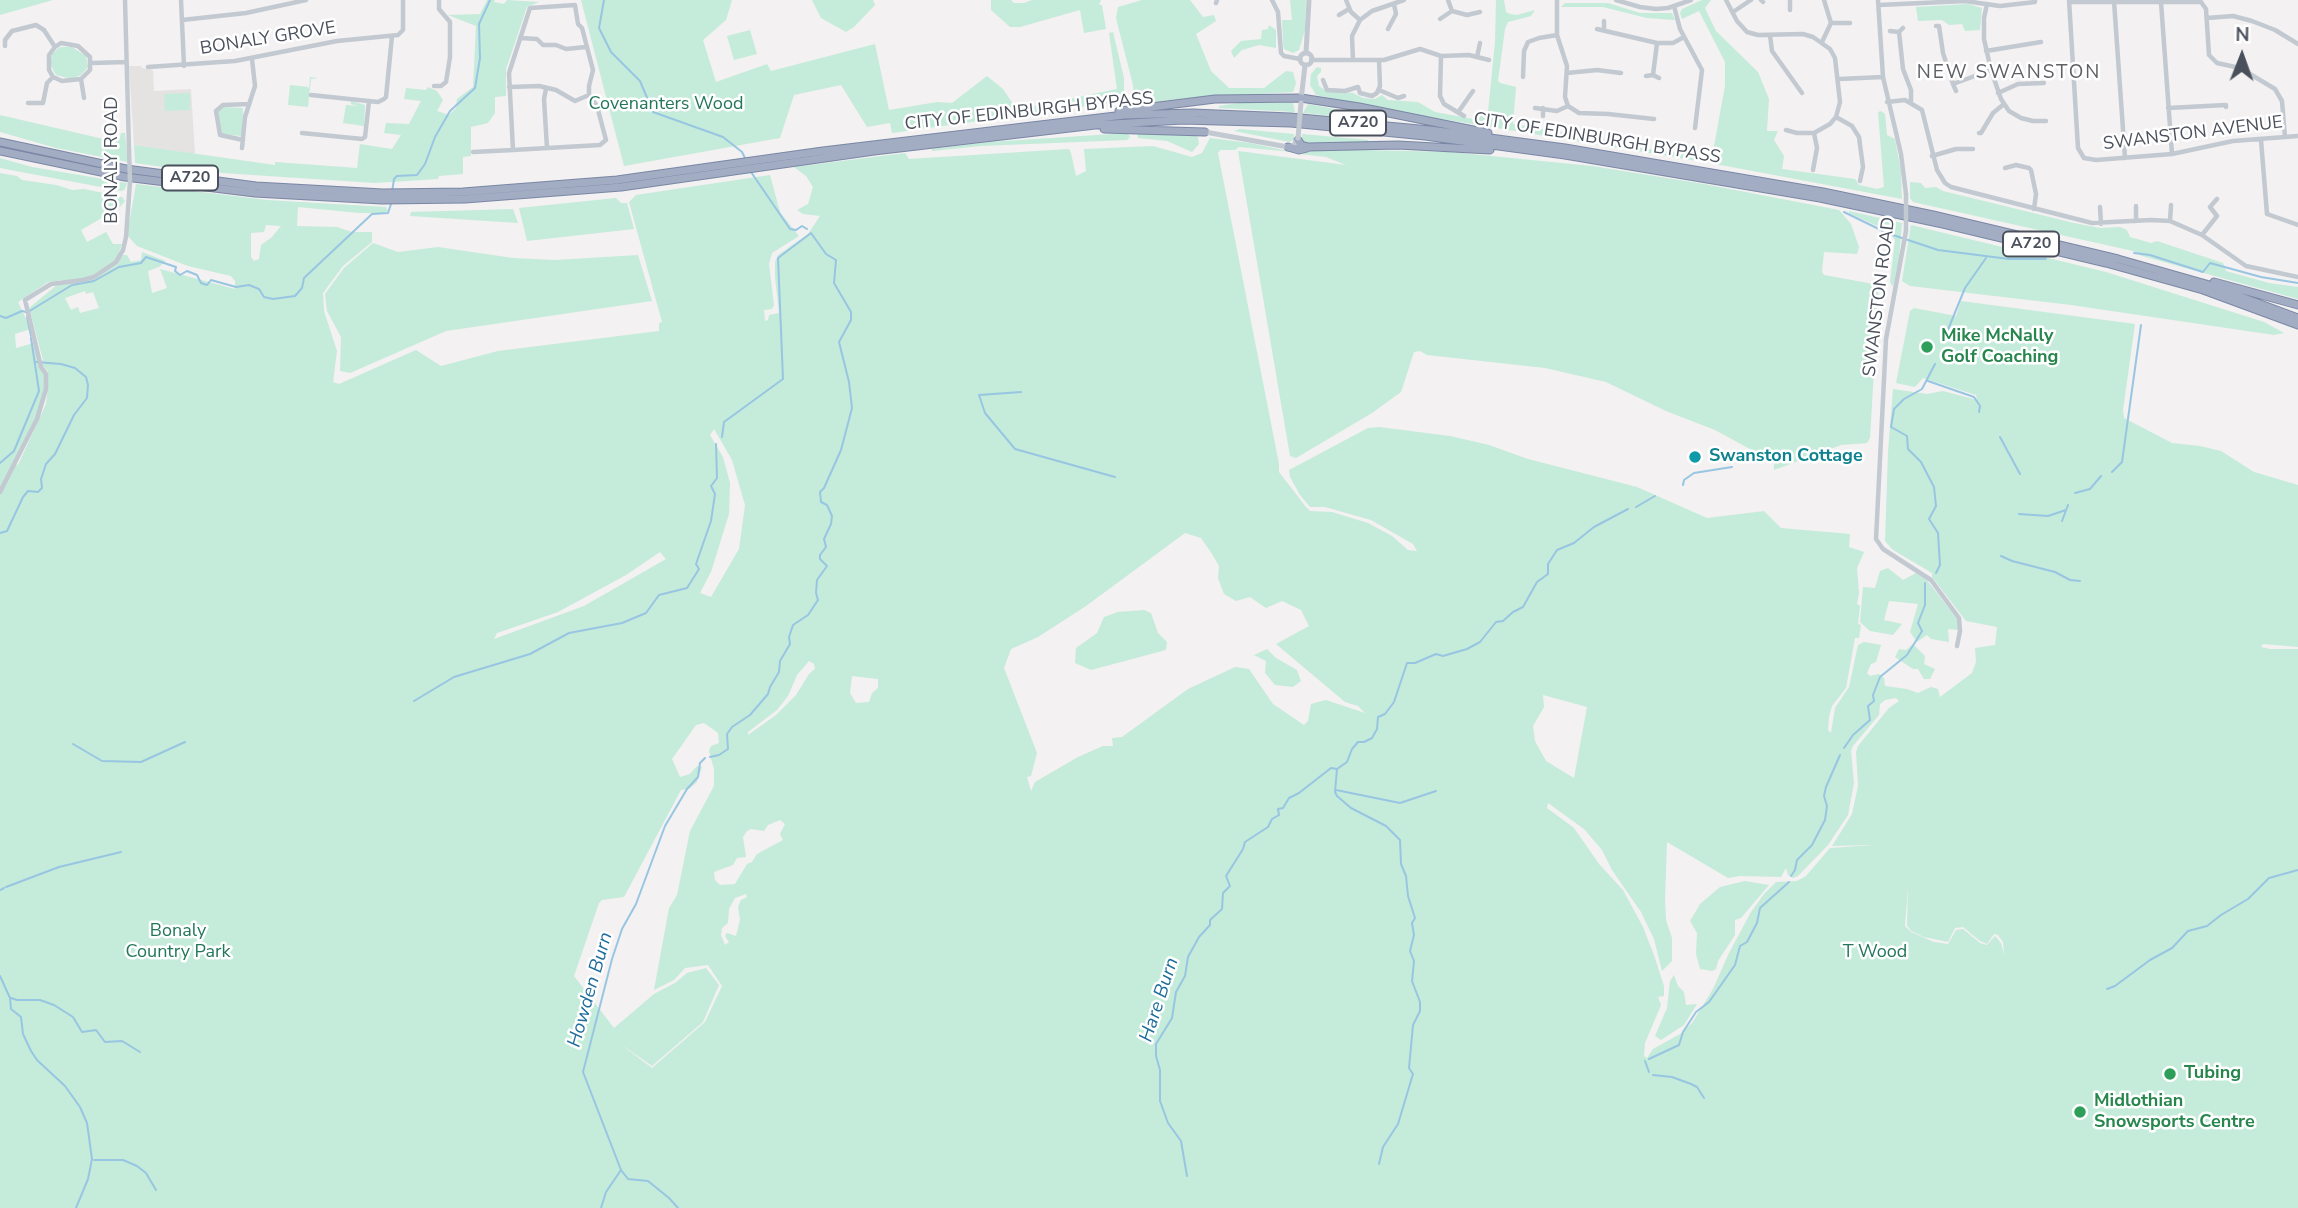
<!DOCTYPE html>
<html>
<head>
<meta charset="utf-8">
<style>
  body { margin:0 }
  #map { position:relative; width:2298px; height:1208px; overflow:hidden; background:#f3f1f1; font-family:"Nunito Sans",sans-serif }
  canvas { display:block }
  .north { position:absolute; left:2207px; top:21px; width:70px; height:70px; -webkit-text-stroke:5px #fff; paint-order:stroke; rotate:1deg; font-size:19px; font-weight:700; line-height:28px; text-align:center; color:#4b515c }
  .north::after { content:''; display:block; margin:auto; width:24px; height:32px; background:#4b515c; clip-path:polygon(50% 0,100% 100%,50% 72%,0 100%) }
</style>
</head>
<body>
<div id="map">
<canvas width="2298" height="1208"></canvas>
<div class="north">N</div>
</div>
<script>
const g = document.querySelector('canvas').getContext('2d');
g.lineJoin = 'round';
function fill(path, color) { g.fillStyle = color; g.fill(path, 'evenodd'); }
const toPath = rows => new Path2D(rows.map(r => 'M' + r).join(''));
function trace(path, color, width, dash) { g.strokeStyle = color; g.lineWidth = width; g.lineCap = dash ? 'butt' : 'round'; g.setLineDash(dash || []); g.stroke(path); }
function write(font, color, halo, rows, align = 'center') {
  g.font = font + ' "Nunito Sans",sans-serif'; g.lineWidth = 5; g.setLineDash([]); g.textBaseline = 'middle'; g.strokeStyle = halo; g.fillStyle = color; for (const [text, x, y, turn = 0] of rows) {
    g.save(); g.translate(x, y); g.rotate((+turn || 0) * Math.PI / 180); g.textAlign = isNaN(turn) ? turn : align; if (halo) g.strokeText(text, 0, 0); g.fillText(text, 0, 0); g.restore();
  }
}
fill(toPath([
  [129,66,141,66,142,68,153,70,154,91,191,89,195,154,134,145]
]), '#e4e3e2');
fill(toPath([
  [0,0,53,0,0,15],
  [487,0,495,0,494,2,504,4,507,0,539,2,527,7,506,69,506,96,495,97,495,113,488,123,471,127,471,156,463,157,463,174,439,176,438,179,375,183,192,171,135,163,134,145,275,165,275,162,357,168,360,144,392,149,401,135,384,133,386,123,409,124,421,101,404,99,406,88,426,90,428,87,437,91,443,100,437,111,449,115,456,108,457,99,473,87,476,26,448,15,480,14],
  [581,0,732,0,726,20,703,40,716,82,767,64,771,71,875,44,889,110,937,102,952,103,987,76,1003,89,1015,107,1025,108,1117,89,1109,33,1113,32,1124,78,1124,101,892,133,890,123,867,127,841,85,794,95,780,138,624,166],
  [812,0,873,0,875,5,854,27,846,32,821,18],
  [991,0,1011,0,1014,3,1024,3,1032,0,1101,0,1099,5,1102,5,1106,29,1084,33,1080,10,1020,27,1010,27,991,10],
  [1142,0,1190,0,1203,17,1214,15,1216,21,1196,34,1211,71,1229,88,1264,88,1286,71,1293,72,1296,83,1293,92,1189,98,1135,104,1133,85,1116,18,1118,7],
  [1290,0,1306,0,1305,30,1299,50,1293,53,1284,49,1283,45,1282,20,1292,20],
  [1496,0,1504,0,1506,12,1510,14,1517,15,1535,10,1531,16,1508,22,1505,29,1498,81,1500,83,1516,87,1513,124,1606,140,1631,139,1640,148,1712,157,1725,86,1725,62,1699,11,1682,19,1680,13,1682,9,1702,0,1711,0,1705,8,1716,31,1758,72,1769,99,1767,131,1778,131,1774,140,1784,156,1782,169,1855,179,1859,185,1877,189,1884,187,1878,112,1881,111,1885,114,1887,135,1895,139,1901,171,1902,199,1710,163,1405,113,1316,95,1310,85,1311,74,1317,67,1321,68,1321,72,1317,76,1319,86,1327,91,1353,93,1363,98,1375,99,1382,95,1388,100,1418,102,1435,112,1473,119,1488,112,1495,42],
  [1565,3,1608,3,1640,13,1672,13,1675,20,1647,18,1603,7,1561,7],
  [1968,4,1982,8,1980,30,1965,31,1962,24,1949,25,1942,20,1918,21,1916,7],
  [1269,25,1276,30,1276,48,1259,45,1242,50,1234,58,1231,51,1241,41,1261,39,1262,30,1268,29],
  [750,30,757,54,734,60,727,36],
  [60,47,72,47,86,56,88,67,81,75,71,79,56,75,51,66,51,59,52,54],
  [310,77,318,78,311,79,308,107,288,105,290,85,308,87,309,89],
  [190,93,190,110,165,111,164,94],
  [351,101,365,105,364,126,343,123,346,105,358,106,351,104],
  [1245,102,1293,103,1295,112,1219,108,1219,106],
  [1308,104,1388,119,1388,121,1303,113],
  [222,107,243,108,242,136,221,134,218,110],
  [0,115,112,141,119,141,121,133,125,133,128,162,56,148,0,132],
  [1240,129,1294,134,1294,139,1290,142,1234,131],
  [1128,133,1130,137,1127,140,981,146,932,151,932,149,989,142],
  [1137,133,1194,135,1198,137,1199,144,1192,152,1167,141,1138,138],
  [1302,134,1368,140,1368,142,1309,144,1302,141],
  [1210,138,1250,143,1293,152,1239,147,1235,150,1220,150,1218,153,1279,464,1279,472,1306,507,1310,511,1332,512,1368,523,1392,536,1408,550,1417,551,1413,544,1371,520,1325,507,1310,507,1300,495,1290,477,1289,470,1368,428,1379,427,1450,436,1489,445,1528,459,1637,487,1707,518,1764,511,1781,528,1850,534,1849,547,1864,552,1857,568,1859,593,1857,604,1860,606,1858,624,1861,625,1859,638,1855,638,1846,688,1832,706,1829,717,1828,730,1831,733,1835,708,1849,687,1858,645,1864,642,1881,645,1876,662,1871,664,1867,673,1870,676,1879,674,1884,678,1885,686,1907,689,1918,693,1931,687,1938,689,1940,697,1972,673,1976,662,1975,648,1995,645,1997,627,1966,621,1932,577,1932,573,1893,550,1885,541,1888,452,1893,389,1927,394,1943,391,1977,400,1976,395,1923,378,1915,387,1896,383,1910,311,1914,308,1956,316,1961,301,2135,324,2123,410,2124,418,2172,443,2200,446,2221,451,2254,472,2298,485,2298,647,2263,644,2261,647,2270,649,2298,649,2298,1208,0,1208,0,173,17,176,22,180,56,185,72,190,84,189,122,197,125,201,119,208,81,230,87,242,106,232,113,244,122,244,118,255,127,255,131,262,141,260,142,252,166,261,159,267,148,271,152,293,167,288,160,269,235,289,235,281,231,276,188,266,137,246,127,235,136,184,267,200,386,207,388,211,384,213,359,213,298,207,297,226,337,227,352,232,372,232,372,242,343,266,323,293,324,311,337,351,333,382,339,384,416,350,441,366,498,351,659,331,659,323,662,322,629,202,636,195,770,175,780,212,799,236,772,253,769,264,774,305,772,309,764,310,765,321,768,320,769,315,779,313,775,277,775,262,778,255,808,234,820,216,803,214,797,210,808,204,813,187,806,176,794,167,905,153,909,159,1069,149,1071,153,1076,176,1086,171,1084,149,1153,146,1192,157,1202,153],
  [266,225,281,226,272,237,261,245,259,259,254,261,251,257,251,233,264,232],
  [63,280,29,308,43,360,41,363,48,372,48,387,46,404,18,465,13,463,36,417,45,389,46,375,39,367,34,343,16,348,15,334,31,329,18,302,48,282],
  [85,291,86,294,93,292,99,308,80,313,78,307,71,310,65,298],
  [714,429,732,460,745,505,739,549,711,597,700,593,711,572,729,514,730,483,723,457,710,435],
  [1185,533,1201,538,1212,554,1219,566,1218,578,1224,594,1236,601,1250,597,1266,608,1282,601,1301,610,1309,626,1276,644,1345,702,1358,706,1365,713,1326,700,1311,704,1308,721,1304,725,1273,704,1249,669,1235,667,1188,689,1122,737,1112,738,1113,746,1103,746,1078,757,1035,782,1031,791,1027,777,1031,776,1037,753,1004,668,1011,649,1038,637,1086,606],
  [660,552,666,559,584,606,494,639,497,633,558,612,626,575],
  [809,661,814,664,815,669,809,674,796,695,776,715,748,735,748,732,777,710,788,696,797,675],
  [852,676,878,679,878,688,872,693,869,702,856,703,850,693],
  [1543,695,1587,707,1574,778,1546,761,1535,741,1533,726,1544,707],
  [1896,698,1899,701,1889,708,1858,746,1856,752,1858,786,1852,814,1832,846,1874,845,1830,848,1806,876,1797,881,1776,882,1764,894,1751,912,1728,955,1713,989,1692,1023,1680,1034,1653,1049,1647,1058,1644,1056,1645,1043,1661,1005,1658,997,1664,996,1664,986,1654,955,1643,927,1623,890,1599,864,1574,828,1547,808,1548,803,1584,829,1602,850,1612,870,1641,912,1654,939,1662,971,1672,961,1672,938,1666,920,1665,899,1667,842,1728,878,1740,876,1781,877,1786,868,1788,875,1793,878,1798,876,1828,845,1848,815,1854,783,1851,751,1853,746,1879,715,1880,704,1885,700],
  [704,723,718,733,719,743,711,746,709,751,714,769,714,786,690,831,677,895,669,908,654,990,674,980,685,968,708,965,722,986,705,1022,652,1068,619,1043,652,1066,703,1022,719,985,706,968,687,973,675,983,654,994,614,1028,574,976,599,903,602,900,624,897,681,790,689,789,697,782,702,767,697,766,690,774,680,777,672,759,696,725],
  [780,820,785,824,780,834,783,840,757,854,752,862,747,864,735,884,720,885,715,880,714,872,733,865,737,858,746,857,743,837,747,831,751,829,764,831,768,825],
  [1908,886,1907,925,1911,931,1924,937,1948,942,1955,928,1963,927,1980,941,1987,944,1994,934,1998,935,2003,942,2004,955,2001,943,1995,936,1987,945,1980,943,1963,929,1956,930,1948,944,1934,942,1911,932,1905,926],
  [746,894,747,897,741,900,738,907,740,920,736,936,727,933,725,936,729,942,725,945,721,935,722,928,728,923,729,909,735,898],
  [1316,149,1451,152,1592,166,1704,184,1839,210,1851,224,1859,247,1857,254,1824,252,1822,272,1824,275,1879,285,1870,438,1867,443,1841,445,1774,470,1774,462,1715,430,1666,411,1606,382,1545,368,1427,355,1420,351,1414,352,1401,392,1372,413,1296,458,1290,456,1238,151,1346,165,1326,157,1300,154],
  [0,158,32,167,127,183,125,189,122,191,0,168],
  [1910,182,1921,183,1925,188,1936,187,1943,191,2074,223,2100,228,2120,227,2127,230,2130,237,2151,243,2157,241,2223,263,2226,271,2269,283,2298,287,2298,299,2142,256,2133,251,1913,202,1910,198],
  [616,198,621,203,627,203,634,229,527,241,519,208],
  [513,209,518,223,410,216,411,212],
  [1849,211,1902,223,1899,258,1893,287,1890,282,1895,240,1888,231,1849,213],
  [1911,225,2106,272,2264,322,2284,333,2274,335,2071,305,1910,286,1902,281],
  [373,243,398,252,438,247,513,258,555,260,638,255,652,301,446,331,350,373,340,371,341,337,327,311,325,294,344,268],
  [1888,568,1903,580,1916,573,1926,579,1958,620,1958,630,1948,629,1949,642,1931,639,1927,635,1917,642,1910,632,1918,604,1889,601,1884,620,1902,624,1893,635,1870,631,1860,622,1863,587,1875,588,1880,571],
  [1144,610,1151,613,1158,633,1167,642,1166,650,1091,670,1075,663,1076,648,1097,633,1104,617,1118,612],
  [1913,644,1925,656,1924,664,1935,669,1930,679,1924,679,1918,669,1913,669,1895,657,1899,649,1906,650],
  [1267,649,1276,658,1297,670,1301,681,1293,687,1275,685,1265,673,1266,661,1254,655],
  [1745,881,1769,885,1741,918,1735,920,1735,935,1718,961,1716,969,1712,971,1700,969,1696,954,1697,933,1690,921,1700,904,1720,887],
  [1674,975,1678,986,1684,992,1686,1005,1697,1004,1684,1025,1661,1040,1655,1036,1667,1008,1670,981]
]), '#c5ebda');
trace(toPath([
  [604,0,599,28,611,52,640,81,653,112,723,137,742,152,745,158],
  [751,172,790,229,796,230,802,226,807,229],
  [392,192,394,179,397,176,417,175,425,164,435,137,450,111,475,88,480,58,479,24,490,0],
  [1844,212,1887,233,1938,250,2009,259,2046,259],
  [2134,253,2150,255,2203,272,2210,263,2261,277,2298,283],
  [28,312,72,285,94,281,119,267,141,263,146,257,176,267,175,271,180,275,187,271,197,275,201,283,207,285,211,280,236,287,249,285,259,289,264,297,273,299,295,296,302,288,304,278,372,214,388,213,391,204],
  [0,316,6,318,22,311,26,312],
  [27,317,31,336],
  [1945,337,1965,288,1986,258],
  [1935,364,1922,389,1904,399,1894,409,1891,427,1907,436,1908,449,1921,462,1934,487,1936,506,1929,519,1938,533,1940,565,1936,573],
  [1928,381,1974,397,1980,406,1979,412],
  [1021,392,979,395,985,413,1015,449,1115,477],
  [2000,437,2020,474],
  [0,463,14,451,39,391,31,338],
  [2112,472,2122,462,2141,325],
  [1683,485,1684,480,1694,473,1732,467],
  [2075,493,2090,489,2101,476],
  [1636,507,1655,496],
  [2019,514,2048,516,2066,510],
  [2062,521,2068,505],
  [0,533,7,531,23,497,28,491,38,492,42,488,41,479,46,464,55,454,74,415,87,398,88,385,86,377,75,368,61,364,36,362],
  [2001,556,2012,561,2055,572,2070,580,2080,581],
  [414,701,454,677,530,654,569,633,622,623,646,613,659,595,687,588,699,569,696,564,711,521,715,494,711,486,717,478,716,444],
  [73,744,102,761,141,762,185,742],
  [1844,748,1853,735,1870,720,1868,706,1874,701,1873,695,1880,677,1907,655,1919,636,1922,631,1918,623,1925,605,1925,583],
  [710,757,719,755,728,749,727,734,732,727,750,715,768,694,770,687,779,672,780,661,790,644,789,637,793,625,808,615,818,600,816,593,817,580,827,566,820,559,820,555,826,547,824,539,831,524,832,516,827,505,821,502,820,492,824,488,841,450,852,408,849,382,839,342,851,320,851,312,834,283,836,260,826,254,811,233,778,258,783,379,724,422,722,437],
  [1336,790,1400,803,1436,791],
  [1791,876,1795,870,1797,860,1812,845,1825,820,1827,806,1824,796,1826,787,1840,755],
  [6,887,59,867,121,852],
  [0,890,4,888],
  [0,976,10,998,11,1009,21,1017,23,1034,31,1051,37,1060,65,1086,80,1107,87,1123,92,1159,88,1179,76,1208],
  [2107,989,2115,986,2150,960,2172,948,2188,931,2207,926,2221,915,2248,899,2269,878,2298,870],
  [11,998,17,1000,40,1000,54,1005,73,1017,82,1032,96,1030,105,1042,122,1041,140,1052],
  [1649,1059,1679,1045,1683,1032,1696,1012,1709,1002,1735,965,1740,946,1747,942,1757,923,1760,908,1789,882],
  [1645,1061,1649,1072],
  [1653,1075,1672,1077,1691,1084,1697,1087,1704,1098],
  [94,1160,123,1160,137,1166,146,1173,156,1190],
  [1379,1164,1383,1147,1398,1124,1413,1074,1409,1068,1413,1025,1420,1011,1420,1002,1412,981,1414,961,1410,951,1414,935,1412,923,1415,918,1408,896,1406,876,1401,864,1400,840,1386,826,1351,808,1337,796,1335,792,1337,769,1347,762,1352,749,1358,742,1364,742,1372,738,1377,729,1378,717,1385,714,1394,702,1407,663,1415,663,1436,654,1443,656,1467,649,1480,642,1496,622,1503,621,1513,612,1523,607,1537,582,1548,574,1548,564,1557,550,1574,543,1594,527,1628,509],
  [1187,1176,1181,1141,1168,1123,1160,1101,1160,1070,1156,1056,1156,1044,1172,1018,1176,992,1185,976,1188,957,1199,937,1210,925,1210,920,1222,909,1223,893,1230,886,1226,876,1243,849,1245,842,1268,827,1272,819,1279,815,1278,809,1283,808,1289,798,1299,793,1331,768,1337,769],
  [601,1208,606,1192,621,1170],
  [678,1208,669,1198,648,1181,628,1179,621,1170,583,1072,612,959,622,929,636,904,665,826,687,789,698,777,700,763,705,758]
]), '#98c6e2', 2);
const trunk = toPath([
  [1119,111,1215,99,1301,98,1359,107,1488,133],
  [1104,129,1205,132],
  [1298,140,1301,145,1308,147,1398,145,1490,150],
  [0,142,126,169,256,186,383,193,463,192,617,180,823,151,1124,115,1193,113,1290,117,1430,130,1565,148,1823,192,1933,215,2118,259,2206,284,2298,318],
  [1288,147,1299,150,1307,148],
  [0,151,125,177,255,193,382,200,465,199,621,187,874,151,1095,125,1183,120,1291,123,1425,136,1565,155,1820,198,1943,224,2106,263,2203,290,2298,325],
  [2214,282,2298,305]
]);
trace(trunk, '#7a87a5', 9);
trace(toPath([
  [125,0,129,149],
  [181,0,184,66],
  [1272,0,1278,12,1281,53,1284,56,1300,59],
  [1346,0,1351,12,1360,20],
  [1448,0,1452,11,1467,15,1480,12],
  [1557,0,1557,35,1567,66,1565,97,1568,106,1579,113,1608,114,1654,119],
  [1616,0,1640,7,1656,9,1668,8,1691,0],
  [1726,0,1737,21,1747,32,1758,35,1803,34,1813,37,1830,49,1835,58,1840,102,1836,117,1830,124,1814,133,1797,133,1786,130],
  [1761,0,1763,2],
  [1790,0,1790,10],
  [1878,0,1883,77,1901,154,1906,194],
  [2069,0,2078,148,2084,158,2096,160,2172,154,2233,141,2298,136],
  [2114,1,2125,158],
  [2069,2,2201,2,2206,9,2209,55,2217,63,2240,68,2275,89,2282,101,2285,137],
  [2161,2,2172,154],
  [1216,3,1217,0],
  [1987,4,1984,18,1984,39,1991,70,2001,99,2009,111,2021,118,2033,121,2046,121],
  [1879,5,1965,1,2000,6,2035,2,2035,0],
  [1674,6,1680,29,1702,70,1695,128],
  [1733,12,1751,0],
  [1339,15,1349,9],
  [2207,18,2233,16,2252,21,2275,30,2298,44],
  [1440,19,1452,11],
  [182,20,246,13,306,0],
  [1831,23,1850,23],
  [1936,26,1939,26,1943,53,1953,84,1991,70],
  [1388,29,1396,14,1394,4],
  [1597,29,1657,43,1673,43,1684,37],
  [1604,29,1604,21],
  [1890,31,1899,32,1903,28],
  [1899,32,1903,69,1911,90,1911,101],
  [1770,35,1772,51,1802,93],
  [520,38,537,39,543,45,556,45,566,49,586,47],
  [1822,42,1831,23,1824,0],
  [61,43,78,46,90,57,90,70,81,79,62,81,53,77,49,70,49,55,55,47,61,43],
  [5,46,5,40,12,31,36,25,44,30,55,47],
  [1986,51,2041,42],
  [1441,56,1440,96,1444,104,1464,116],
  [1477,57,1480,43],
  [1311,60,1384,60,1420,49,1441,56,1469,55,1489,60],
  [1353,60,1352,36,1360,20,1372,11,1404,0],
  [92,63,126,62],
  [148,67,235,61,337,41,398,35,403,30,403,0],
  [1567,73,1597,70,1621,73],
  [1653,75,1657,43],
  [1646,76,1653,75,1659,78],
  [1523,77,1524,51,1528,42,1539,38,1557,35],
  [81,79,84,98],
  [1839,79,1883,77],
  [1323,80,1327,90,1345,91,1358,87,1360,93,1372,96,1377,93,1380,86,1379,60],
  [1953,84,1956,91],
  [434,86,441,86,446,82,450,57,450,22,439,9,439,0],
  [509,87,539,86,556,90,575,101,589,95],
  [546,89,544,99,547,148],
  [1379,90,1398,98,1404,96],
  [1998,93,2018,84,2044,83],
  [311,95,378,102,384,99,386,97,392,36],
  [1887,102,1905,100,1922,110,1937,170,1945,183,1951,187,2092,223,2151,220,2170,221,2202,235,2246,266,2298,277],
  [28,103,43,103,47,83,53,77],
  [1535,108,1557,111,1568,106],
  [2168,108,2226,105,2226,107],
  [1459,111,1473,91],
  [1543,116,1543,108],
  [1836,117,1852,126,1859,137,1863,167,1860,181],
  [302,133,362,139,365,137,369,101],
  [1979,133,1981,133,1993,113,2004,104],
  [243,140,220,135,216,111,223,105,249,104],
  [2261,140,2267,214,2298,225],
  [242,148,245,117,255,86,252,59],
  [473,152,513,150,509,73,530,8,575,5,578,24,582,28,593,70,589,86,589,95,597,106,606,140,600,145,513,150],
  [1932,156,1956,149,1973,149],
  [2005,168,2016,165,2029,168,2031,170,2036,194,2034,209],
  [1813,170,1817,148,1814,133],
  [2136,206,2136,221],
  [2100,207,2101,224],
  [2170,221,2171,205],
  [1906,231,1886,339,1876,539,1883,549,1931,580,1959,618,1960,631,1957,646],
  [2202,235,2217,216,2210,207,2217,199],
  [0,492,37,419,46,389,46,374,41,367,25,300,51,284,83,280,94,277,116,262,123,250,126,237,130,182]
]), '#c3c9d1', 4.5);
trace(toPath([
  [1306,53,1309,0],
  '1300 59a6 6 0 1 1 12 0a6 6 0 1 1-12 0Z',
  [1301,100,1305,65],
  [1205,132,1288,147,1294,145,1298,138]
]), '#c3c9d1', 5);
trace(trunk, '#a2acc2', 7);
trace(toPath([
  [129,149,130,182],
  [1906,231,1906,194]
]), '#c3c9d1', 4.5);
trace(toPath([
  [1298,138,1301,103]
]), '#c3c9d1', 5);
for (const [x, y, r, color] of [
  [1927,347,7,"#2e9e5b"],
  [1695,457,7,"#0f9aa8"],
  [2170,1074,7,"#2e9e5b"],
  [2080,1112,7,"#2e9e5b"]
]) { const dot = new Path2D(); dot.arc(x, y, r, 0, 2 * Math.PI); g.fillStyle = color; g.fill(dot); trace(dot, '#fff', 2.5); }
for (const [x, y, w] of [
  [1358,123,56],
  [190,178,56],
  [2031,244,56]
]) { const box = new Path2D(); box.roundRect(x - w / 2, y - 12.5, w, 25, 5); g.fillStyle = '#fff'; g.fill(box); trace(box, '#4b515c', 2); }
write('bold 16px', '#4b515c', null, [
  ["A720",1358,123],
  ["A720",190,178],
  ["A720",2031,244]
]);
write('18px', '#4b515c', '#fff', [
  ["BONALY GROVE",268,39,-9],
  ["CITY OF EDINBURGH BYPASS",1029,112,-6],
  ["SWANSTON AVENUE",2193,134,-7],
  ["CITY OF EDINBURGH BYPASS",1597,139,9],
  ["BONALY ROAD",113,160,-90],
  ["SWANSTON ROAD",1880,297,-83]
]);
write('18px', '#23765a', '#fff', [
  ["Covenanters Wood",666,105],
  ["Bonaly",178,932],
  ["Country Park",178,953],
  ["T Wood",1875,953]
]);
write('bold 18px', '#27864d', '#fff', [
  ["Mike McNally",1941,337],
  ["Golf Coaching",1941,358],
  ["Tubing",2184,1074],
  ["Midlothian",2094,1102],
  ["Snowsports Centre",2094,1123]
], 'left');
write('bold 18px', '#0d838f', '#fff', [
  ["Swanston Cottage",1709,457]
], 'left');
g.letterSpacing = '2px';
write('19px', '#5e6065', '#fff', [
  ["NEW SWANSTON",2009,73]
]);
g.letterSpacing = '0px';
write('italic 19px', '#1e6d9c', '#fff', [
  ["Howden Burn",591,990,-74],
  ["Hare Burn",1160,1000,-72]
]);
</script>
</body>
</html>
